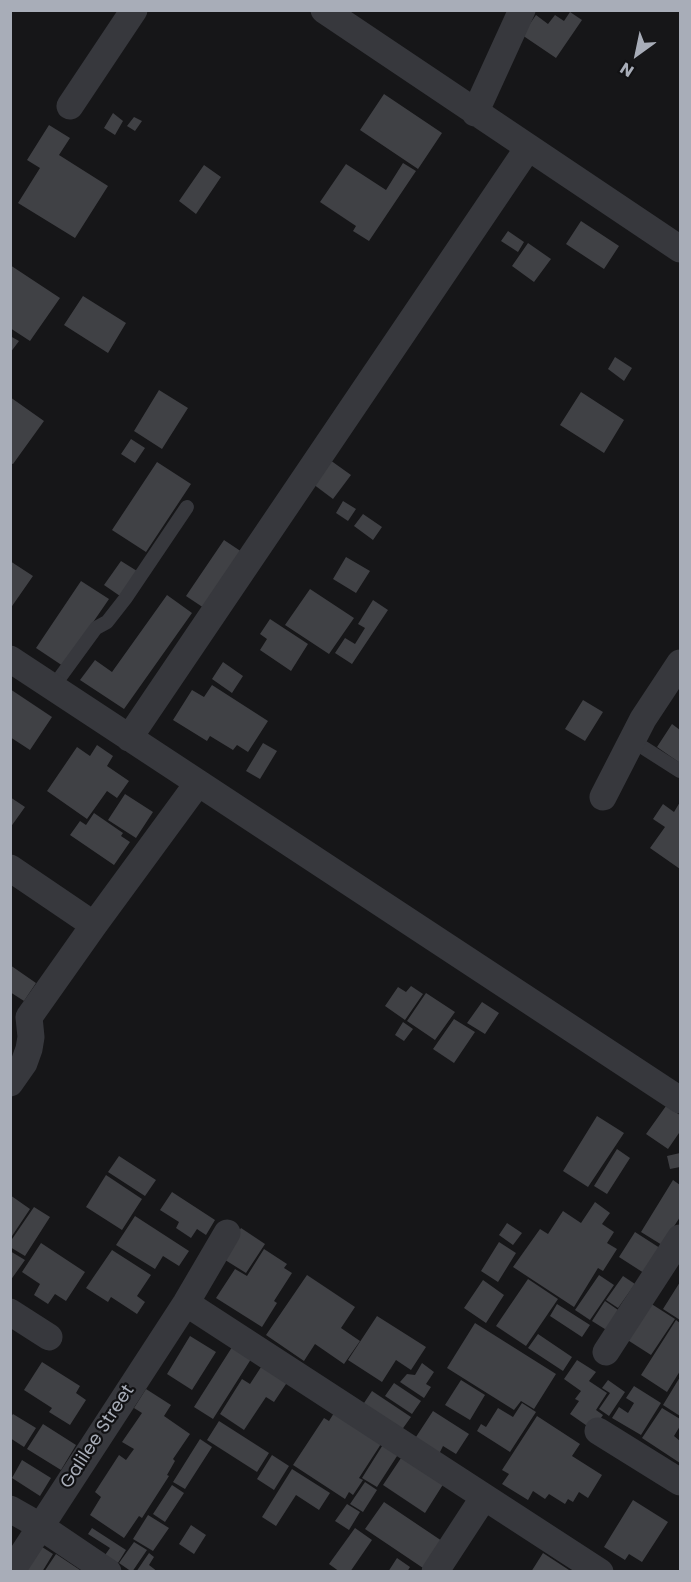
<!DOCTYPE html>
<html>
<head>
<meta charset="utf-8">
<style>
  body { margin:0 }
  #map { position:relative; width:691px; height:1582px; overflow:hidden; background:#161618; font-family:Poppins,sans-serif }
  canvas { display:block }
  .frame { position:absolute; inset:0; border:12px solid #a8adb8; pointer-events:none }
  .north { position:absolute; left:607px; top:24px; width:60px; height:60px; -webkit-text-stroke:4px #111113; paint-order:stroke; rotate:213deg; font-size:16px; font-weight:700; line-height:24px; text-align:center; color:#a8adb8 }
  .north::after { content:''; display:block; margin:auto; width:21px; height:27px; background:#a8adb8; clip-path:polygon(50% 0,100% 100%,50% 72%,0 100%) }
</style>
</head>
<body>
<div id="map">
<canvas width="691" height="1582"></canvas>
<div class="frame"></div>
<div class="north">N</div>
</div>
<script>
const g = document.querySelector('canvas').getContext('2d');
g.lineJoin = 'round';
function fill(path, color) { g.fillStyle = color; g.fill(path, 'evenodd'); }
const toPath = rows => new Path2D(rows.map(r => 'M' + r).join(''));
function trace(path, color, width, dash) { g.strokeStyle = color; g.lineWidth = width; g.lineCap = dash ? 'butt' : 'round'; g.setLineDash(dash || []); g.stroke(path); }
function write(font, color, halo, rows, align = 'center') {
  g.font = font + ' Poppins,sans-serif'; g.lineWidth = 4.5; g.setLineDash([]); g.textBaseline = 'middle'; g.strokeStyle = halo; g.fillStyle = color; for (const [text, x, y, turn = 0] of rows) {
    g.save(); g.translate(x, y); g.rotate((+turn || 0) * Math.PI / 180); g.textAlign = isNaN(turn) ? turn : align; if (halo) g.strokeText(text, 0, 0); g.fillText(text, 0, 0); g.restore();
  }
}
fill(toPath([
  [570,12,582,20,556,58,522,35,536,15,548,24,555,15,564,21],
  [384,94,442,133,418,169,360,130],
  [113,113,123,121,115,135,104,128],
  [134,117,142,121,135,131,127,126],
  [49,125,70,138,59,155,108,186,75,238,18,203,40,168,27,160],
  [403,163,416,171,369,241,353,231,356,226,320,202,346,164,386,190],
  [204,165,221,177,196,214,179,201],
  [581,221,619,246,604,269,566,244],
  [508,231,524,242,518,252,501,241],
  [528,243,551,259,534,282,512,266],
  [10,265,60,298,30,341,10,328],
  [83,296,126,323,108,353,64,325],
  [10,336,19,341,10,353],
  [615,357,632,368,624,381,608,369],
  [159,390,188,408,162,449,134,431],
  [581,392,624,420,604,453,560,425],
  [10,397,44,421,13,464,10,463],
  [131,439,145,448,135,463,121,454],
  [330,460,351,475,333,499,313,484],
  [157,462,191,484,146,552,112,530],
  [343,501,356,509,348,521,336,513],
  [363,514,382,527,373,540,354,526],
  [224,540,242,552,204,608,186,596],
  [346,557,370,571,356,593,333,579],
  [10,561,33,576,10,609],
  [121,561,137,571,120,596,104,585],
  [81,581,109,599,63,666,36,648],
  [310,589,354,618,329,654,285,625],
  [167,595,192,613,124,709,80,680,95,660,112,672],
  [373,600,388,610,352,664,335,653,345,638,355,644,365,628,358,624],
  [270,619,308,644,291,671,260,650,267,639,260,634],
  [223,662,243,676,232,693,212,679],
  [212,685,268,721,248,752,237,745,233,750,210,736,207,741,173,720,192,690,204,697],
  [10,689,52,717,30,750,10,737],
  [583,700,603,712,585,741,565,729],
  [672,724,680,730,680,763,657,747],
  [263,743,277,751,260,779,246,771],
  [97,745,113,756,107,766,129,781,117,798,107,791,87,819,47,791,77,747,90,756],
  [125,794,153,812,136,838,108,820],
  [10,797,25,807,10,828],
  [680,802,680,869,650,848,665,827,653,819,663,804,674,812],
  [94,813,123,833,121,836,130,842,114,865,70,835,80,821,86,825],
  [10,965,36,983,24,1001,10,992],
  [411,986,423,994,405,1020,385,1006,398,987,406,992],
  [426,993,455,1012,435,1040,407,1021],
  [482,1002,499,1013,485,1034,467,1023],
  [454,1019,475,1032,454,1063,433,1049],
  [403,1022,413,1029,404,1041,395,1035],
  [666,1106,680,1115,680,1134,679,1133,668,1149,646,1134],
  [597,1116,624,1133,588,1187,563,1171],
  [617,1149,630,1158,607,1194,594,1186],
  [680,1153,680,1167,670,1169,667,1156],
  [119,1156,156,1180,145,1196,108,1172],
  [106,1175,142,1199,122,1230,86,1207],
  [673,1180,680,1185,680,1217,662,1245,641,1232],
  [172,1192,215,1220,206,1235,197,1229,191,1238,176,1228,179,1222,160,1210],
  [10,1195,30,1209,10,1239],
  [595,1202,610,1213,602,1224,614,1232,607,1243,617,1249,603,1271,598,1268,574,1307,513,1267,540,1229,548,1234,563,1211,581,1223],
  [34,1207,50,1217,25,1256,10,1247,10,1242],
  [135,1216,189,1251,179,1266,163,1256,155,1269,116,1245],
  [507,1223,522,1233,513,1245,499,1235],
  [241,1228,265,1244,246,1273,222,1258],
  [635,1232,663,1250,647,1275,619,1257],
  [499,1242,516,1253,498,1282,481,1271],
  [41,1243,85,1272,66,1301,55,1294,48,1304,34,1295,40,1284,22,1272],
  [264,1249,287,1264,284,1268,292,1273,274,1301,277,1303,262,1327,216,1298,235,1269,247,1276],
  [112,1250,151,1275,137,1296,145,1302,137,1314,111,1297,108,1302,86,1288],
  [10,1251,25,1260,10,1281],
  [307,1275,355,1307,341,1328,360,1341,344,1364,315,1344,304,1361,266,1335],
  [599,1275,614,1285,590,1320,575,1310],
  [623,1276,635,1284,618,1308,606,1300],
  [528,1279,558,1299,526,1346,496,1326],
  [483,1280,504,1295,486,1323,464,1308],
  [680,1282,680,1320,663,1309],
  [605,1301,621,1312,608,1331,592,1321],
  [650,1303,675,1319,651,1355,626,1339],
  [557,1304,590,1325,582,1337,550,1316],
  [377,1316,426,1347,411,1370,396,1360,382,1382,348,1360],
  [676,1320,680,1323,680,1371,667,1392,641,1375],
  [475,1323,556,1374,534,1409,521,1401,514,1410,447,1368],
  [538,1334,572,1357,563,1371,528,1348],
  [190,1336,216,1352,192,1390,167,1374],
  [234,1344,253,1356,213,1419,194,1407],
  [577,1360,596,1372,589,1381,607,1393,596,1410,603,1415,593,1430,570,1414,579,1401,575,1399,581,1391,564,1379],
  [42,1362,80,1386,76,1393,86,1400,70,1425,49,1412,52,1408,24,1390],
  [422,1363,434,1372,426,1384,431,1387,424,1398,400,1382,407,1374,415,1375],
  [263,1364,288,1381,274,1402,266,1397,244,1430,220,1414,242,1379,250,1384],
  [680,1377,680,1416,663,1405],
  [461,1380,485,1395,470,1420,445,1405],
  [608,1380,625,1392,609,1416,599,1409,610,1393,602,1388],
  [394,1383,421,1401,412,1414,385,1396],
  [634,1386,661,1403,641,1435,612,1418,619,1407,628,1413,634,1403,626,1398],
  [146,1389,171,1405,164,1416,190,1434,173,1459,175,1461,167,1475,169,1476,142,1518,139,1516,124,1538,90,1515,101,1497,95,1492,119,1455,126,1460,134,1449,122,1442,142,1413,134,1408],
  [372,1391,411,1417,401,1431,362,1406],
  [522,1403,536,1412,510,1452,477,1431,481,1424,486,1427,498,1408,513,1417],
  [662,1408,680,1419,680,1426,674,1436,680,1441,680,1463,642,1438],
  [433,1411,469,1434,456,1454,443,1446,438,1456,414,1440],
  [334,1413,381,1444,359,1478,363,1480,353,1495,349,1492,345,1499,293,1465,324,1418,329,1421],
  [13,1414,36,1428,24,1447,10,1438,10,1418],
  [537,1416,580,1444,572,1456,602,1475,588,1498,579,1492,573,1502,568,1499,565,1504,549,1494,545,1499,533,1491,528,1500,502,1484,509,1474,502,1470],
  [219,1421,269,1453,257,1472,207,1440],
  [43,1424,76,1445,61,1470,27,1449],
  [200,1439,212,1447,185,1489,173,1482],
  [384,1443,399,1453,377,1487,362,1478],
  [272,1455,289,1466,274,1490,257,1479],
  [403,1455,444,1483,425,1513,383,1485],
  [22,1460,51,1478,40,1496,12,1478],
  [292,1469,330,1493,319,1510,296,1495,276,1526,262,1517],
  [365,1482,377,1490,363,1512,350,1504],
  [172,1485,184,1493,165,1522,153,1514],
  [633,1500,668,1522,642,1562,629,1554,625,1560,604,1547],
  [384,1502,442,1541,423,1568,365,1529],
  [347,1504,360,1512,349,1530,335,1521],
  [148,1515,169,1528,153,1551,133,1539],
  [191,1525,206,1535,194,1554,179,1544],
  [92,1528,126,1550,118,1563,105,1555,110,1548,88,1534],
  [355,1528,372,1540,350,1572,340,1572,329,1564],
  [134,1542,147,1550,132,1572,119,1563],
  [39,1545,53,1554,42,1572,21,1572],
  [149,1553,154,1557,149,1565,158,1572,136,1572],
  [543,1553,569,1570,568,1572,531,1572],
  [56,1554,83,1572,44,1572],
  [397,1558,410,1567,407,1572,388,1572]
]), '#404145');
trace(toPath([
  [53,687,96,628,107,622,125,599,187,507],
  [633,741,680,771]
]), '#37383d', 14);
trace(toPath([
  [324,10,680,249],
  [70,106,134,10],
  [475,113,522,10],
  [10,659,680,1100],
  [129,738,528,148],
  [603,797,643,719,680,663],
  [10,868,94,925],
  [10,1083,24,1063,29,1049,31,1037,29,1017,94,925,198,783],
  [186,1303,600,1572],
  [10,1312,49,1337],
  [606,1352,680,1238],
  [598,1431,680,1482],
  [10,1509,40,1526,108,1572],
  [11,1572,186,1303,227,1233],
  [435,1572,484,1497]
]), '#37383d', 27);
write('18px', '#a8adb8', '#111113', [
  ["Galilee Street",98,1437,-57]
]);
</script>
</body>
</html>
